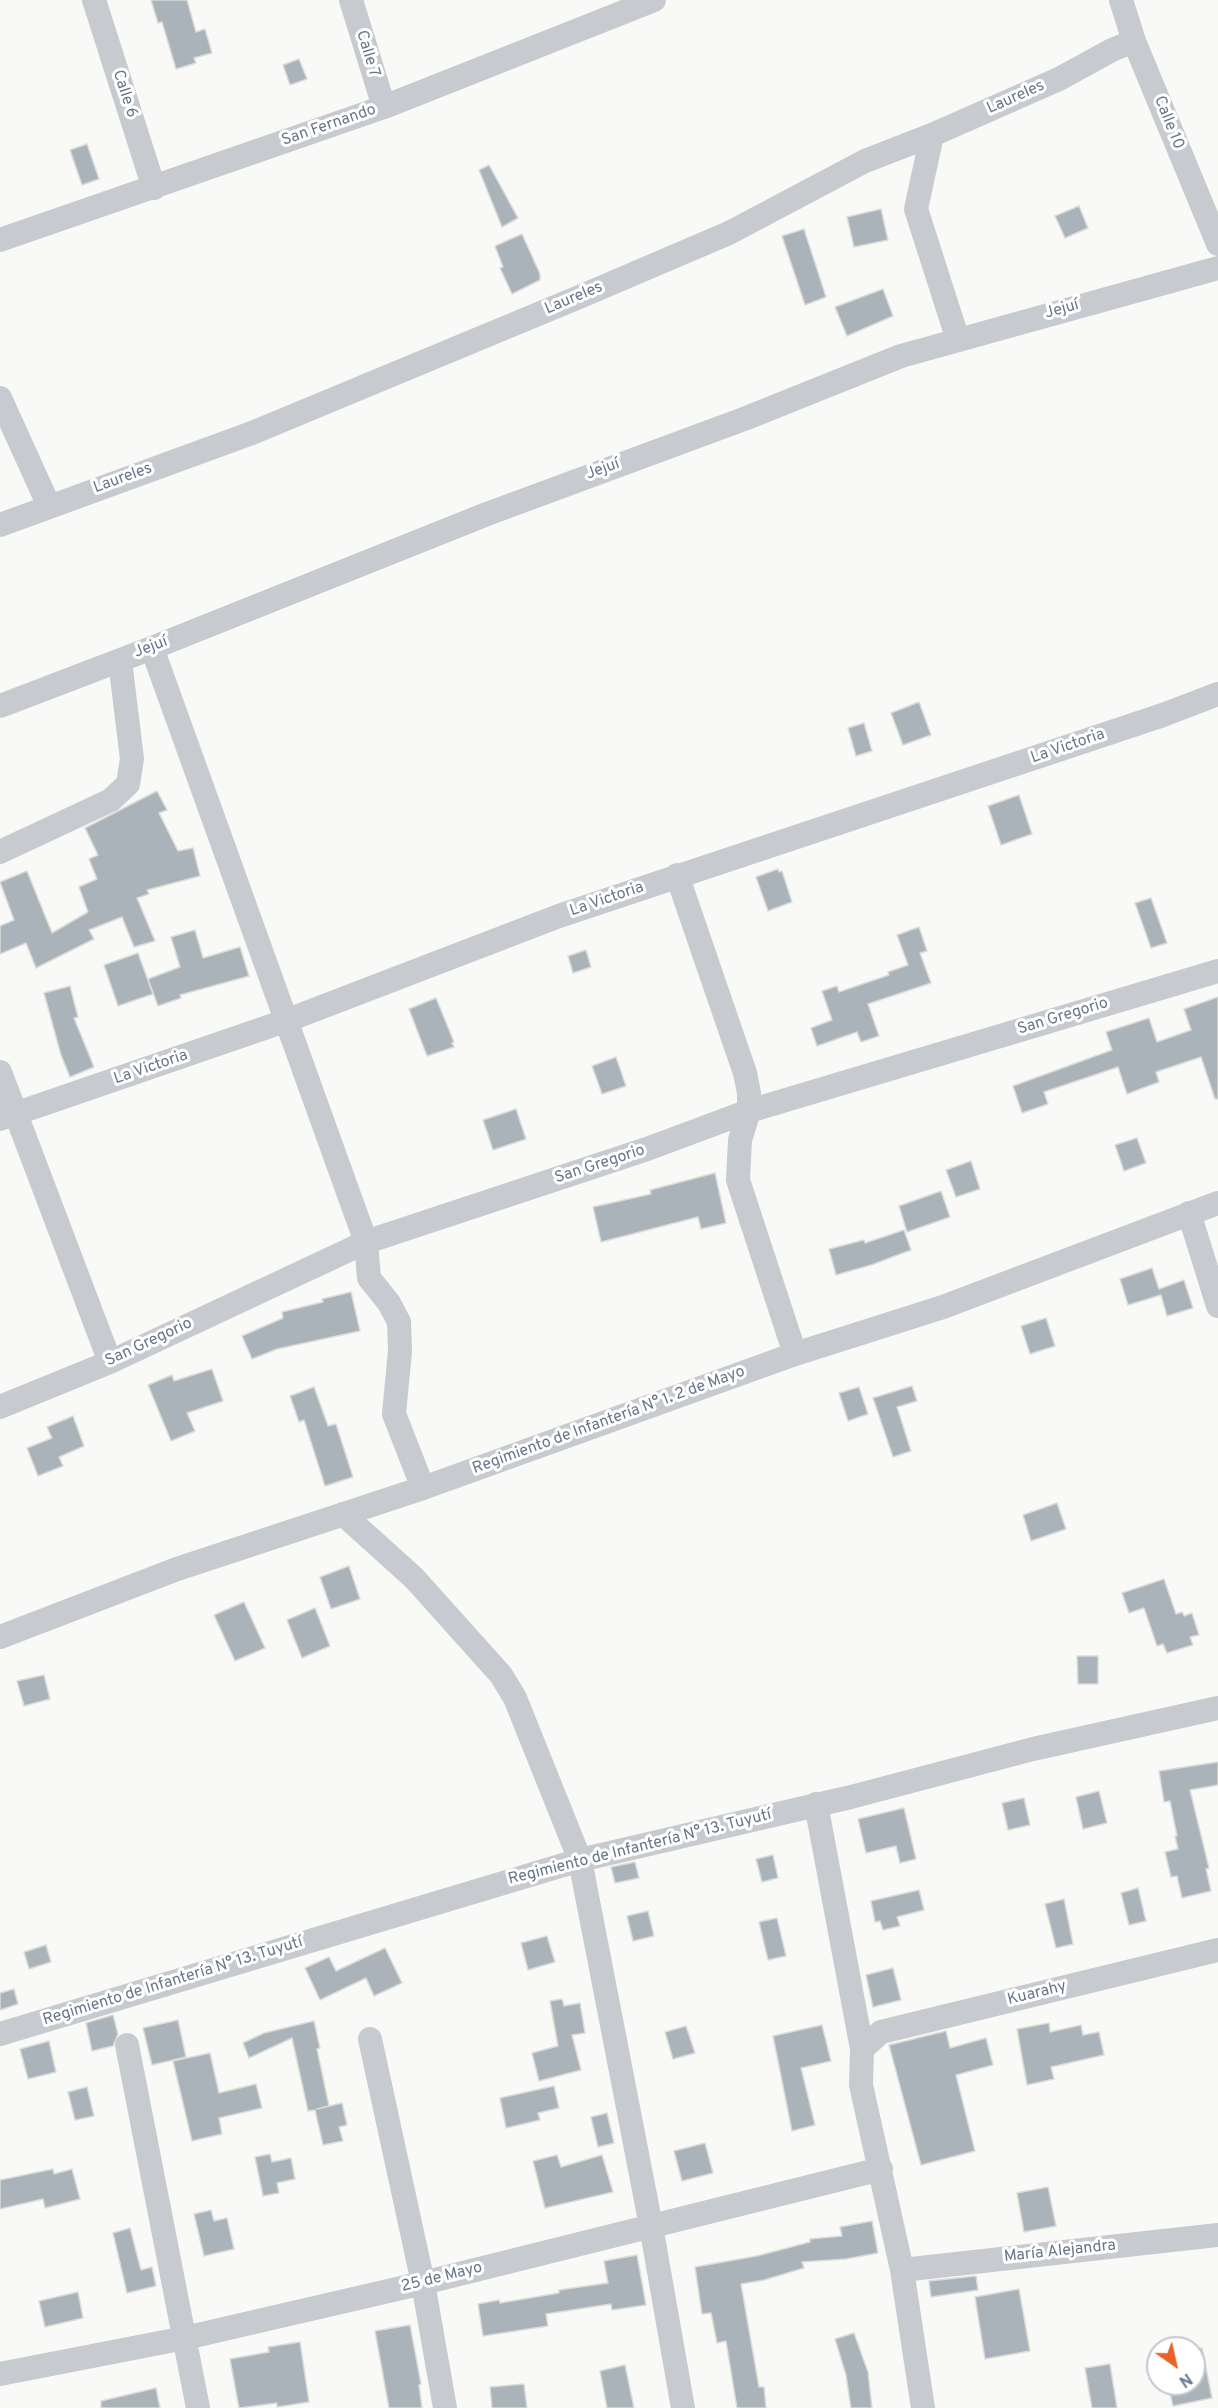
<!DOCTYPE html>
<html>
<head>
<meta charset="utf-8">
<style>
  body { margin:0 }
  #map { position:relative; width:1218px; height:2408px; overflow:hidden; background:#f9f9f7; font-family:Overpass,sans-serif }
  canvas { display:block }
  .north { position:absolute; left:1146px; top:2336px; width:60px; height:60px; box-sizing:border-box; background:#fff; border:2px solid #c2c9d0; border-radius:50%; rotate:146deg; font-size:16px; font-weight:700; line-height:24px; text-align:center; color:#677789 }
  .north::after { content:''; display:block; margin:auto; width:21px; height:27px; background:#ea6227; clip-path:polygon(50% 0,100% 100%,50% 72%,0 100%) }
</style>
</head>
<body>
<div id="map">
<canvas width="1218" height="2408"></canvas>
<div class="north">N</div>
</div>
<script>
const g = document.querySelector('canvas').getContext('2d');
g.lineJoin = 'round';
function fill(path, color) { g.fillStyle = color; g.fill(path, 'evenodd'); }
const toPath = rows => new Path2D(rows.map(r => 'M' + r).join(''));
function trace(path, color, width, dash) { g.strokeStyle = color; g.lineWidth = width; g.lineCap = dash ? 'butt' : 'round'; g.setLineDash(dash || []); g.stroke(path); }
function write(font, color, halo, rows, align = 'center') {
  g.font = font + ' Overpass,sans-serif'; g.lineWidth = 6; g.setLineDash([]); g.textBaseline = 'middle'; g.strokeStyle = halo; g.fillStyle = color; for (const [text, x, y, turn = 0] of rows) {
    g.save(); g.translate(x, y); g.rotate((+turn || 0) * Math.PI / 180); g.textAlign = isNaN(turn) ? turn : align; if (halo) g.strokeText(text, 0, 0); g.fillText(text, 0, 0); g.restore();
  }
}
const building = toPath([
  [151,0,187,0,196,32,205,29,212,53,194,58,196,63,176,69,162,22,158,23,151,0],
  [299,59,307,79,290,85,283,65,299,59],
  [87,144,99,179,82,185,70,150,87,144],
  [489,165,518,218,502,227,479,170,489,165],
  [1079,206,1088,228,1065,238,1055,216,1079,206],
  [881,209,888,240,854,247,847,217,881,209],
  [804,229,826,297,805,305,782,236,804,229],
  [522,234,540,274,540,280,512,294,500,268,503,267,495,246,522,234],
  [883,289,893,316,847,336,835,307,883,289],
  [919,702,931,735,903,745,891,713,919,702],
  [864,723,872,751,856,756,848,728,864,723],
  [157,791,167,810,159,813,178,851,193,848,200,876,147,890,149,894,137,898,155,941,134,947,122,917,89,930,94,939,36,968,26,943,0,954,0,926,14,920,0,882,27,871,52,933,88,912,79,887,97,879,89,859,98,855,85,828,157,791],
  [1019,795,1032,834,1001,845,988,806,1019,795],
  [778,869,779,872,782,871,792,902,768,911,756,877,778,869],
  [1151,898,1167,943,1151,948,1135,903,1151,898],
  [919,927,927,951,920,953,931,983,868,1004,879,1036,861,1042,857,1032,817,1046,811,1028,832,1020,822,991,837,986,839,992,889,975,888,972,908,965,897,935,919,927],
  [195,930,203,958,240,947,249,976,180,995,181,998,158,1006,148,979,180,967,171,937,195,930],
  [586,950,591,967,573,973,568,956,586,950],
  [138,953,153,994,118,1006,104,965,138,953],
  [70,986,78,1017,74,1018,94,1067,70,1077,61,1055,44,993,70,986],
  [1218,997,1218,1099,1215,1099,1201,1057,1156,1072,1159,1082,1127,1094,1118,1067,1044,1092,1048,1104,1022,1113,1013,1086,1112,1050,1106,1032,1149,1018,1157,1042,1191,1030,1184,1009,1218,997],
  [436,998,454,1042,452,1043,454,1047,427,1056,409,1009,436,998],
  [616,1057,626,1086,602,1094,592,1066,616,1057],
  [516,1109,526,1139,493,1150,483,1120,516,1109],
  [1137,1138,1146,1163,1124,1171,1115,1145,1137,1138],
  [971,1161,980,1189,956,1197,946,1170,971,1161],
  [715,1173,726,1223,701,1229,698,1217,601,1242,593,1207,651,1194,650,1190,715,1173],
  [941,1191,950,1217,907,1232,899,1206,941,1191],
  [904,1230,911,1250,871,1265,836,1275,829,1249,864,1240,865,1243,904,1230],
  [1152,1268,1159,1289,1184,1280,1193,1308,1167,1316,1161,1295,1128,1305,1120,1279,1152,1268],
  [351,1292,360,1331,277,1349,252,1359,242,1336,283,1318,282,1312,323,1302,322,1299,351,1292],
  [1046,1318,1055,1346,1030,1354,1021,1326,1046,1318],
  [212,1369,223,1401,187,1413,195,1431,171,1441,148,1385,172,1375,174,1381,212,1369],
  [912,1386,917,1401,897,1407,911,1451,893,1457,873,1398,912,1386],
  [314,1387,328,1426,336,1424,353,1477,325,1486,304,1420,299,1422,290,1396,314,1387],
  [859,1387,868,1414,848,1421,839,1393,859,1387],
  [73,1416,84,1446,59,1457,63,1466,38,1476,27,1448,52,1438,47,1427,73,1416],
  [1057,1503,1066,1529,1031,1541,1023,1515,1057,1503],
  [349,1566,360,1599,331,1609,320,1577,349,1566],
  [1164,1579,1176,1614,1182,1612,1184,1616,1192,1613,1199,1635,1190,1637,1193,1645,1167,1653,1163,1644,1157,1646,1144,1608,1129,1613,1122,1593,1164,1579],
  [244,1602,265,1648,235,1661,214,1615,244,1602],
  [315,1608,330,1646,302,1658,287,1620,315,1608],
  [1077,1656,1098,1656,1098,1684,1078,1684,1077,1656],
  [44,1675,50,1699,24,1706,17,1681,44,1675],
  [1218,1762,1218,1785,1190,1790,1209,1868,1206,1869,1211,1891,1182,1898,1177,1876,1171,1877,1165,1852,1178,1849,1175,1836,1177,1836,1170,1801,1164,1802,1159,1771,1218,1762],
  [1099,1791,1107,1823,1083,1829,1076,1797,1099,1791],
  [1024,1798,1030,1825,1008,1830,1002,1803,1024,1798],
  [904,1808,916,1859,900,1863,896,1846,866,1853,858,1819,904,1808],
  [773,1855,778,1878,762,1882,756,1859,773,1855],
  [635,1862,639,1878,615,1883,611,1867,635,1862],
  [1138,1888,1146,1921,1129,1925,1121,1893,1138,1888],
  [919,1890,924,1910,897,1917,900,1926,883,1930,880,1921,875,1922,871,1901,919,1890],
  [1064,1899,1073,1944,1056,1948,1045,1904,1064,1899],
  [648,1911,654,1936,633,1941,627,1916,648,1911],
  [777,1918,786,1956,768,1960,759,1922,777,1918],
  [547,1936,555,1962,528,1970,521,1943,547,1936],
  [46,1945,51,1962,29,1969,24,1952,46,1945],
  [385,1948,402,1983,374,1996,366,1978,320,2000,305,1968,329,1957,336,1971,385,1948],
  [893,1968,901,2000,873,2007,866,1975,893,1968],
  [14,1989,18,2004,0,2010,0,1993,14,1989],
  [562,1999,564,2006,580,2003,585,2033,572,2035,581,2070,539,2081,532,2053,558,2046,550,2001,562,1999],
  [113,2015,118,2034,113,2046,92,2051,86,2023,113,2015],
  [178,2020,186,2057,152,2065,143,2028,178,2020],
  [314,2021,320,2048,317,2049,329,2106,317,2109,342,2103,347,2125,339,2127,343,2141,323,2145,315,2110,308,2111,292,2038,249,2058,243,2043,264,2033,314,2021],
  [1049,2023,1050,2032,1081,2025,1083,2035,1099,2032,1104,2055,1051,2067,1054,2079,1027,2085,1017,2029,1049,2023],
  [822,2025,831,2061,801,2068,815,2125,792,2131,773,2036,822,2025],
  [686,2026,695,2053,673,2059,665,2032,686,2026],
  [946,2031,950,2048,986,2038,993,2065,956,2075,975,2151,921,2165,889,2045,946,2031],
  [49,2041,56,2072,28,2079,20,2049,49,2041],
  [210,2053,219,2093,256,2084,262,2108,219,2118,222,2134,192,2141,173,2061,210,2053],
  [554,2086,559,2108,538,2113,540,2120,506,2128,500,2098,554,2086],
  [87,2087,94,2116,75,2120,68,2092,87,2087],
  [607,2113,614,2143,598,2147,591,2117,607,2113],
  [705,2143,713,2173,682,2181,674,2151,705,2143],
  [270,2154,272,2162,291,2158,295,2179,277,2183,279,2193,263,2196,255,2157,270,2154],
  [557,2155,561,2167,602,2155,613,2192,545,2208,533,2161,557,2155],
  [53,2169,54,2174,72,2169,80,2199,45,2208,43,2199,0,2209,0,2180,53,2169],
  [1048,2187,1056,2226,1024,2232,1017,2193,1048,2187],
  [211,2210,214,2221,227,2218,234,2249,204,2256,194,2214,211,2210],
  [872,2221,878,2253,846,2259,802,2262,804,2268,764,2280,741,2284,759,2387,764,2387,766,2408,737,2408,726,2341,717,2343,711,2313,702,2314,695,2267,757,2256,810,2242,810,2239,842,2236,840,2227,872,2221],
  [130,2228,141,2270,152,2267,156,2286,127,2293,113,2233,130,2228],
  [637,2255,646,2305,612,2310,611,2304,546,2314,548,2326,483,2336,478,2304,499,2300,500,2303,559,2293,559,2290,608,2283,604,2261,637,2255],
  [976,2276,978,2290,931,2297,929,2281,976,2276],
  [1019,2289,1030,2351,985,2359,975,2297,1019,2289],
  [78,2292,83,2318,45,2327,39,2301,78,2292],
  [410,2325,421,2384,419,2385,422,2408,389,2408,375,2331,410,2325],
  [854,2333,868,2372,872,2408,851,2408,846,2375,835,2339,854,2333],
  [300,2342,309,2402,277,2407,277,2403,239,2408,230,2359,269,2352,268,2347,300,2342],
  [1202,2348,1212,2398,1173,2406,1168,2384,1194,2384,1194,2349,1202,2348],
  [1110,2364,1117,2408,1092,2408,1085,2368,1110,2364],
  [625,2365,634,2408,607,2408,600,2371,625,2365],
  [524,2384,527,2408,492,2408,490,2387,524,2384],
  [156,2388,160,2408,101,2408,101,2401,156,2388]
]);
fill(building, '#abb3ba');
trace(building, '#dbdbd9', 1.5);
trace(toPath([
  [94,0,154,188],
  [351,0,384,107],
  [1121,0,1134,41,1218,244],
  [932,135,916,209,958,340],
  [0,240,384,107,654,0],
  [0,398,49,506],
  [0,525,252,433,584,295,729,233,865,161,932,135,1059,79,1112,50,1134,41],
  [152,648,366,1242,369,1278,389,1303,399,1322,400,1351,394,1414,423,1488],
  [0,706,152,648,487,514,744,419,901,356,1218,268],
  [0,852,111,800,128,784,132,759,120,661],
  [677,875,745,1073,749,1093,749,1111,740,1140,738,1180,795,1354],
  [0,1072,110,1362],
  [0,1119,288,1020,559,916,1163,715,1218,694],
  [1189,1213,1218,1306],
  [0,1407,110,1362,366,1242,647,1149,749,1111,1218,971],
  [343,1514,414,1578,501,1675,515,1698,580,1860,651,2226,683,2408],
  [0,1637,177,1569,423,1488,795,1354,943,1307,1218,1203],
  [816,1804,862,2049,861,2085,902,2270,923,2408],
  [0,2034,580,1860,851,1797,1033,1749,1218,1708],
  [370,2039,423,2283,445,2408],
  [127,2045,198,2408],
  [862,2049,881,2032,1218,1950],
  [902,2270,1218,2235],
  [0,2374,185,2338,423,2283,881,2169]
]), '#c7cace', 24);
write('16px', '#677789', '#fff', [
  ["Calle 7",367,54,73],
  ["Calle 6",124,94,72],
  ["Laureles",1016,98,-24],
  ["Calle 10",1168,123,68],
  ["San Fernando",329,126,-19],
  ["Laureles",574,299,-23],
  ["Jejuí",1062,310,-16],
  ["Jejuí",603,470,-20],
  ["Laureles",123,479,-20],
  ["Jejuí",151,648,-21],
  ["La Victoria",1068,747,-19],
  ["La Victoria",607,900,-19],
  ["San Gregorio",1063,1017,-17],
  ["La Victoria",151,1068,-19],
  ["San Gregorio",600,1165,-18],
  ["San Gregorio",149,1343,-25],
  ["Regimiento de Infantería N° 1. 2 de Mayo",609,1421,-20],
  ["Regimiento de Infantería N° 13. Tuyutí",640,1848,-14],
  ["Regimiento de Infantería N° 13. Tuyutí",173,1982,-17],
  ["Kuarahy",1037,1994,-14],
  ["María Alejandra",1060,2252,-6],
  ["25 de Mayo",442,2278,-14]
]);
</script>
</body>
</html>
